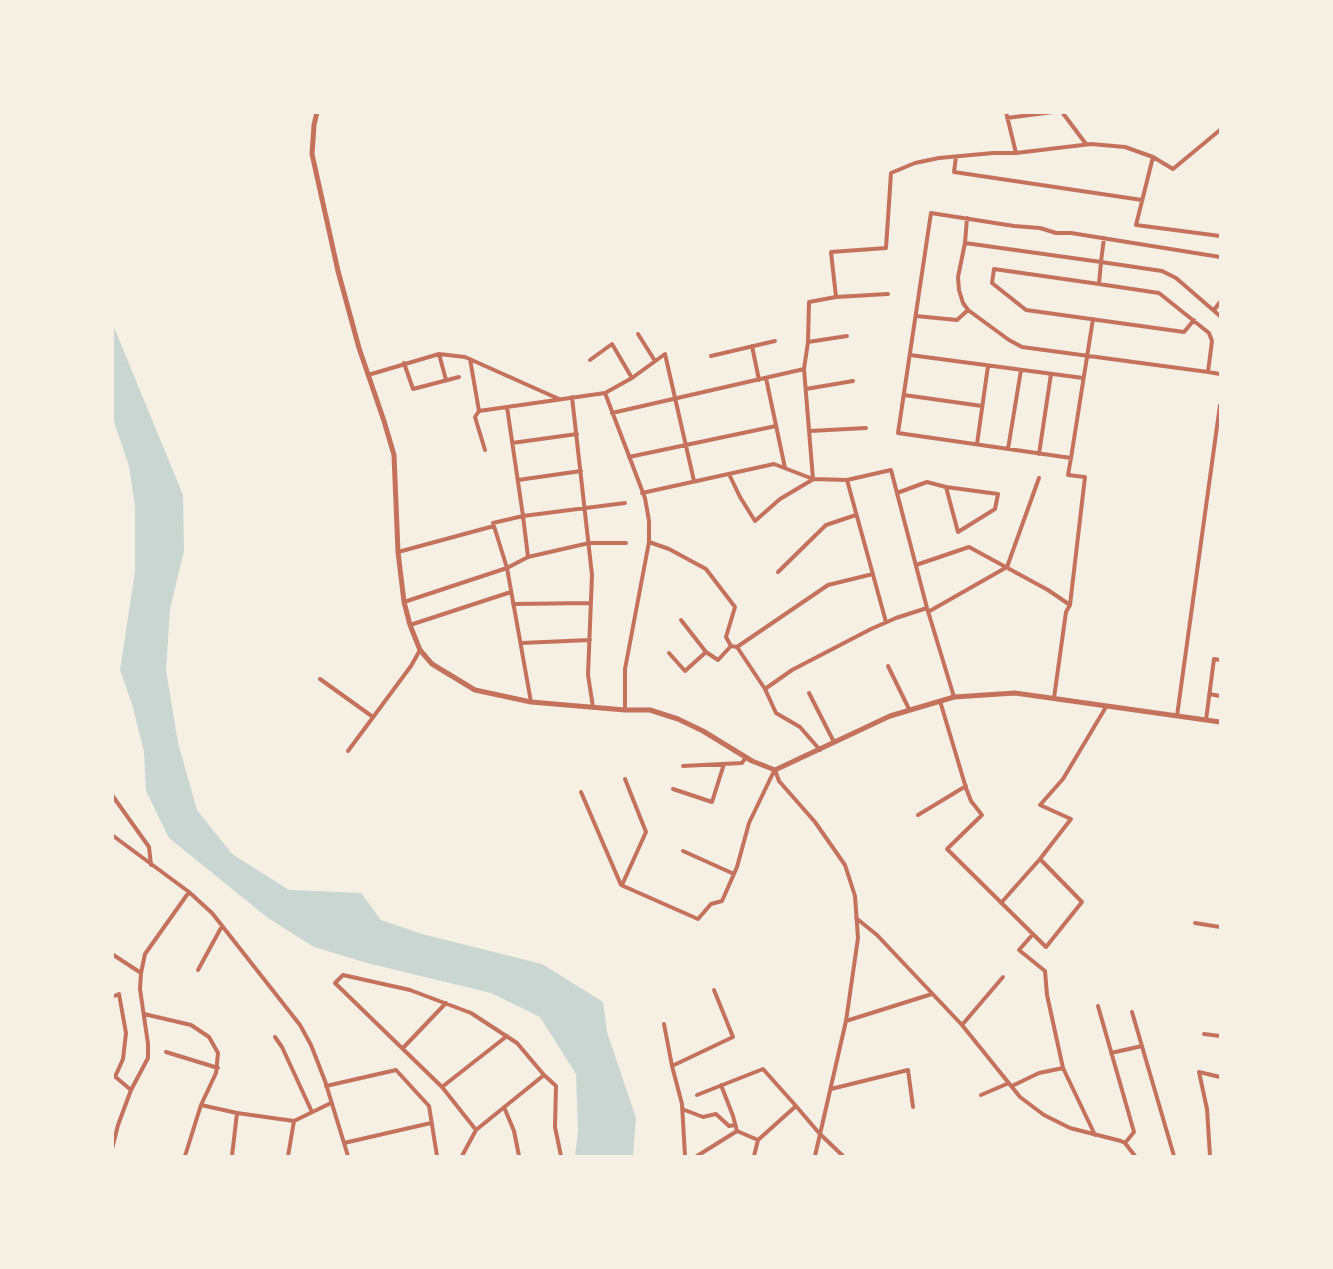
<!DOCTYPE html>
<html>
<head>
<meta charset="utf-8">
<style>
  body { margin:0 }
  #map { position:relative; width:1333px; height:1269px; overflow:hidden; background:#f6efe4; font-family:Barlow,sans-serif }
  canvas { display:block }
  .frame { position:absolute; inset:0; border:114px solid #f6efe4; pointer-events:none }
</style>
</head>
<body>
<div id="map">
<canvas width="1333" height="1269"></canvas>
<div class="frame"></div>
</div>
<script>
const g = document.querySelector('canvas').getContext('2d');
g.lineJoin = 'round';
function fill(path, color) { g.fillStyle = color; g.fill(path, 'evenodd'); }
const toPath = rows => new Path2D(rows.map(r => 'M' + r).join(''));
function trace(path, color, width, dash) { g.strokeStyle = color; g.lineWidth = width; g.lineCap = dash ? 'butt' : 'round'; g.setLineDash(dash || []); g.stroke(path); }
fill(toPath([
  [113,325,183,495,184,551,170,609,166,670,178,743,197,810,232,854,289,890,361,893,381,920,422,934,542,964,603,1002,607,1032,636,1118,633,1156,575,1156,578,1131,576,1074,540,1017,491,993,367,963,314,947,268,918,169,838,146,791,144,752,132,704,120,670,135,572,135,506,129,466,113,419]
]), '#c9d6d2');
trace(toPath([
  [1006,112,1016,153],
  [1062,112,1086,144],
  [1007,118,1053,112],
  [956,157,954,172,1142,200],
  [1153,157,1136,225,1220,236],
  [967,218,965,243,1101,262,1104,238],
  [965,243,958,277,959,290,963,303,968,310],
  [1099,284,994,269,992,283,1026,310,1184,332,1194,320],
  [836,297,888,294],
  [1214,310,1220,302],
  [916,316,957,320,968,310,1009,340,1022,347,1208,372],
  [1220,316,1176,278,1162,271,1101,262,1099,284,1159,293,1209,333,1212,341,1208,372,1220,374],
  [638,334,655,361],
  [808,342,847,336],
  [752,346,759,380],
  [439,354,446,380],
  [910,355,1083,378],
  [711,356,775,341],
  [470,359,479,411,605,393,632,378],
  [590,360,612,344,632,378,665,354,694,481],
  [404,363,413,389,459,377],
  [368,375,439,354,465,357,559,399],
  [766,378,785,468],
  [806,389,853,381],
  [605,393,645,498,649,521,649,542,625,669,625,710],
  [904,395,982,406],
  [572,397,592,575,588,675,593,707],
  [507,407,523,516,493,523,507,568,531,702],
  [479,411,475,417,485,450],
  [612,413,804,369],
  [810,431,866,428],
  [512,443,577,434],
  [977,444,988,366],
  [1008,449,1021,370],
  [1039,454,1051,374],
  [629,457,776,426],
  [1071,458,1093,319],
  [729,474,740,497,755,521,780,499,812,480],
  [813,479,804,369,808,342,809,302,836,297,831,252,886,248,891,173,915,163,939,158,993,153,1016,153,1091,144,1125,147,1153,157,1173,169,1220,130],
  [518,480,581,471],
  [847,480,886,622],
  [642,493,774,464,813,479,847,480,891,470,927,608,954,697],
  [897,493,927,482,946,487,998,494,995,509,958,532,946,487],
  [649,542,669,549,706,569,735,607,726,637,731,646,737,647,765,689,776,713,800,727,820,750],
  [398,552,494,526],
  [528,557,589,543,626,543],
  [916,565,969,547,1048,590,1070,605,1066,612,1054,698],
  [778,572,826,525,856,515],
  [404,602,507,568,528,557,523,516,625,503],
  [513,604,590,603],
  [1070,605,1085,477,1068,475,1071,458,898,433,931,213,1014,226,1040,228,1056,233,1071,233,1220,257],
  [928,612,1007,567,1039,478],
  [681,620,706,652],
  [410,625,511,592],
  [521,643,590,640],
  [737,647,828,585,873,574],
  [669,653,685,671,706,652,718,660,731,646],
  [888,666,909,709],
  [320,679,373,717],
  [765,689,792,670,871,629,896,618,927,608],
  [809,693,834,742],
  [1209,694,1220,696],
  [940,701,966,788,971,801,982,815,947,849,1046,947,1082,902,1040,859,1071,819,1040,805,1063,779,1106,707],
  [1177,716,1220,405],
  [1206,720,1214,659,1220,660],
  [348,751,411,666,420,650],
  [683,766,742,763,746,757],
  [775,770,779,781,815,822,845,865,855,896,858,938,846,1021,815,1156],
  [673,789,712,802,724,764],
  [581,792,621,885,698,919,711,904,722,901,737,867,749,823,774,771],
  [112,795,149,847,151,865],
  [918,815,966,786],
  [112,835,189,892,212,913,300,1025,311,1045,325,1081,348,1156],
  [683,851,734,874],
  [622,885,646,832,625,779],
  [1001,903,1040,859],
  [856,918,877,935,962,1025,1020,1097,1044,1115,1070,1128,1121,1141,1125,1143,1135,1156],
  [1195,923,1220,927],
  [1033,934,1019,950,1045,971,1047,995,1063,1068,1095,1135],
  [112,954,141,973],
  [198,970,222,926],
  [112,997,119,994,126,1033,123,1059,115,1077],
  [1098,1006,1134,1132,1125,1143],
  [1132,1012,1174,1156],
  [144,1014,191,1025,209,1037,218,1053,216,1073,201,1105,185,1156],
  [846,1021,932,994],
  [664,1024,672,1066,682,1104,685,1156],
  [962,1025,1003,977],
  [1204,1034,1220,1036],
  [275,1037,282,1047,312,1112],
  [403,1048,446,1003],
  [166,1052,218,1068],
  [1111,1053,1142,1046],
  [672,1066,733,1037,714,990],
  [112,1074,131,1090],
  [544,1075,556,1086,555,1127,561,1156],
  [721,1085,733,1116,737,1131],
  [326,1086,396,1070,429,1106,437,1156],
  [1012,1086,1039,1073,1063,1068],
  [442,1087,507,1036],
  [831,1089,908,1070,913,1107],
  [697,1095,763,1069,796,1106],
  [981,1095,1009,1083],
  [201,1105,237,1113,294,1121,331,1103],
  [504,1107,514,1131,519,1156],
  [682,1109,703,1117,716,1114,729,1126,735,1125],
  [344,1143,431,1123],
  [112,1149,118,1125,131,1090,148,1058,148,1044,140,989,141,973,145,954,189,892],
  [232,1156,237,1113],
  [288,1156,294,1121],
  [462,1156,476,1130,544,1075,517,1043,471,1013,410,990,343,975,335,983,442,1087,476,1130],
  [697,1156,737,1131,758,1140,796,1106,819,1133,843,1156],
  [754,1156,758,1140],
  [1210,1156,1207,1109,1199,1072,1220,1077]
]), '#c5725c', 4);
trace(toPath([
  [317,112,314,125,312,154,338,271,359,348,384,421,394,455,398,552,404,602,410,625,420,650,432,664,475,690,531,702,625,710,650,710,678,719,703,731,752,761,775,770,890,716,954,697,1015,693,1220,722]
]), '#c5725c', 5);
</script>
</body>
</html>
